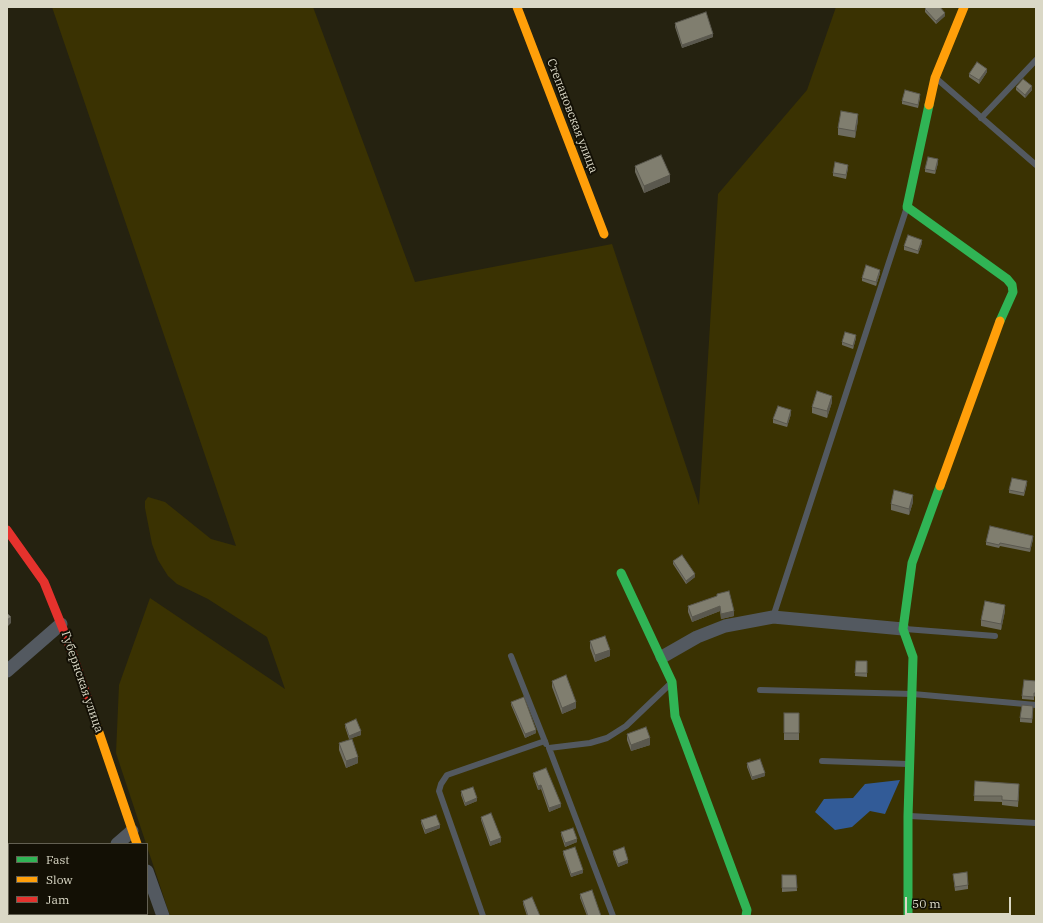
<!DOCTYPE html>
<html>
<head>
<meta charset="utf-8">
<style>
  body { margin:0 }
  #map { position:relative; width:1043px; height:923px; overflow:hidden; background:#252210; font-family:"IBM Plex Serif",serif }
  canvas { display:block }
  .frame { position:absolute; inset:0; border:8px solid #dad8c6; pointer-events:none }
  .legend { position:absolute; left:8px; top:843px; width:140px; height:72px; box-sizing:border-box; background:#131005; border:1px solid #636052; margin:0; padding:5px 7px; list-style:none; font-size:12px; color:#dad8c6 }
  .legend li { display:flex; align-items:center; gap:8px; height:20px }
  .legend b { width:20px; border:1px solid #636052 }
  .scale { position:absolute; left:905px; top:897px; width:106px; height:18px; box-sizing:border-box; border:2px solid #dad8c6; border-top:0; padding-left:5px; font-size:12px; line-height:14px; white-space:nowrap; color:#dad8c6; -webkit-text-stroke:3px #131005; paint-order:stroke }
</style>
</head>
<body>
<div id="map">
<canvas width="1043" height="923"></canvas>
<div class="frame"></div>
<ul class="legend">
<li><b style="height:5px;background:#30b455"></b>Fast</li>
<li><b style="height:5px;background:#ff9f0a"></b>Slow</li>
<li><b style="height:5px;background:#e5322d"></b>Jam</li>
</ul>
<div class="scale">50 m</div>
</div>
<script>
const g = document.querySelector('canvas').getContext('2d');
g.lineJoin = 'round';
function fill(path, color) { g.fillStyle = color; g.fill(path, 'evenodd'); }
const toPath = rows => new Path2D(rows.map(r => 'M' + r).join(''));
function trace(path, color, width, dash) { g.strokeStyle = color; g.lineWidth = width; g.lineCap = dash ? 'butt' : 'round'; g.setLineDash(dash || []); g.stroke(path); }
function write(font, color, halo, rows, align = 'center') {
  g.font = font + ' "IBM Plex Serif",serif'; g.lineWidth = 4; g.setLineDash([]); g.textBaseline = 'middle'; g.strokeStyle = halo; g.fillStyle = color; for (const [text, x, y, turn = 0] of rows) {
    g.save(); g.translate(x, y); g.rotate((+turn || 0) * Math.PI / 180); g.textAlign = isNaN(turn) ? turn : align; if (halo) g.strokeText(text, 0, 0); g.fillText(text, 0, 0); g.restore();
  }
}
fill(toPath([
  [52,7,313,7,415,282,612,244,699,505,718,194,807,90,836,7,1036,7,1036,916,170,916,116,753,119,685,150,598,285,689,267,637,208,599,177,584,168,576,158,560,152,544,145,508,145,501,148,497,165,502,211,539,236,546]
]), '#3a3202');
fill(toPath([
  [900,780,885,814,870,811,852,827,835,830,815,812,824,799,853,798,865,784]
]), '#325b97');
trace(toPath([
  [937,79,1036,165],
  [981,118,1036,60],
  [773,617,906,210],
  [905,629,995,636],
  [511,656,546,744],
  [760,690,913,694,1036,705],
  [822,761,908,764],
  [910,816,1036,823],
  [483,916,439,791,441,784,447,775,545,741],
  [613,916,549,748,590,743,607,738,626,726,669,685]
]), '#535960', 6);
trace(toPath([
  [662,657,697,637,725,626,773,617,903,629],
  [7,671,61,624],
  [117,844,132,831],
  [147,871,163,916],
  [34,916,37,914]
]), '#535960', 13);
trace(toPath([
  [929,105,907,207,1007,279,1012,285,1013,292,1000,321],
  [621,573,672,682,675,716,747,910,746,916],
  [908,916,908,816,913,657,903,629,912,563,940,486]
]), '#30b455', 9);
trace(toPath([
  [517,7,604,234],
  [929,105,935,78,964,7],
  [940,486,1000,321],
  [92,712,137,844]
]), '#ff9f0a', 9);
trace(toPath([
  [7,530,44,582,69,644,92,712]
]), '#e5322d', 9);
fill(toPath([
  [925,9,945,16,936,24,925,12],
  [675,23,713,37,682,48,675,27],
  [987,72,979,84,969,77,969,74],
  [1016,87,1032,90,1025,98,1016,90],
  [920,98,918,108,902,104,902,101],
  [858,120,855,138,838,135,838,128],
  [938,163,935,174,925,172,925,169],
  [635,166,670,182,644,193,635,172],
  [848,168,846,179,833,176,833,173],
  [922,243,918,254,904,250,904,246],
  [880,273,876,286,862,281,862,278],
  [856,338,853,349,842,345,842,342],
  [832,402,827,418,812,413,812,407],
  [791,414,787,427,773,423,773,419],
  [1027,484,1024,496,1009,493,1009,490],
  [913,502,909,515,891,510,891,504],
  [1033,539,1030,552,1000,546,999,548,986,545,986,542],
  [673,561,695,577,686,584,673,564],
  [717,594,734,616,721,619,720,611,692,622,688,612,688,606,717,596],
  [1005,611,1001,630,981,626,981,620],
  [590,641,610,656,595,662,590,648],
  [856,661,867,661,867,677,855,676],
  [552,681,576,708,562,714,552,687],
  [1036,681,1036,696,1034,696,1034,700,1022,699,1022,696],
  [511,702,536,733,525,738,511,705],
  [1033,709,1032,723,1020,722,1020,718],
  [784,713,799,713,799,740,784,740],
  [345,724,361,735,349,739,345,727],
  [627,734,650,745,631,751,627,740],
  [339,743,358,763,346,768,339,750],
  [747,763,765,776,752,780,747,767],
  [533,773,561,807,549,812,541,789,538,790,533,776],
  [975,781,1019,790,1018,807,1002,805,1002,802,974,801],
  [461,791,477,801,465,806,461,795],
  [481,817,501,842,490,846,481,820],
  [421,820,440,828,425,834,421,823],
  [561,832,577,842,565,847,561,835],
  [563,851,583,873,571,877,563,854],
  [613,851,628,863,618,867,613,854],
  [953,874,968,885,968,889,955,891],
  [782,875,796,875,797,891,782,892],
  [580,894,601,916,587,916,580,898],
  [523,901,540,916,527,916,523,904]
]), '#6e6c5f');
fill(toPath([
  [945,13,945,16,936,24,936,21],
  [713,34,713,37,682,48,682,45],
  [987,69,987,72,979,84,979,80],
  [1032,86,1032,90,1025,98,1025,95],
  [858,114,858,120,855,138,855,131],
  [938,159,938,163,935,174,935,171],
  [670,175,670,182,644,193,644,186],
  [922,240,922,243,918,254,918,251],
  [880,270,880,273,876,286,876,282],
  [856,335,856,338,853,349,853,346],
  [832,396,832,402,827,418,827,411],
  [791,410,791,414,787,427,787,424],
  [913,495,913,502,909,515,909,509],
  [1033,536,1033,539,1030,552,1030,549],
  [695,574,695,577,686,584,686,581],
  [1005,605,1005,611,1001,630,1001,624],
  [720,606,720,611,692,622,692,617],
  [734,611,734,616,721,619,721,614],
  [11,617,11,623,7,627,7,620],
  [610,650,610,656,595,662,595,655],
  [576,702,576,708,562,714,562,708],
  [536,730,536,733,525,738,525,734],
  [361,731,361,735,349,739,349,736],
  [650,738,650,745,631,751,631,745],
  [358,757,358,763,346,768,346,761],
  [765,773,765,776,752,780,752,777],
  [541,785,541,789,538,790,538,786],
  [477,798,477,801,465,806,465,803],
  [561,804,561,807,549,812,549,808],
  [440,825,440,828,425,834,425,830],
  [501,838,501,842,490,846,490,842],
  [577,839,577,842,565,847,565,843],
  [628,860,628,863,618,867,618,864],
  [583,870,583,873,571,877,571,874]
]), '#5a584e');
const building = toPath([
  [927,7,940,7,945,13,936,21,925,9,927,7],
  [706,12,713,34,682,45,675,23,706,12],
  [977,62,987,69,979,80,969,74,977,62],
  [1023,79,1032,86,1025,95,1016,87,1023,79],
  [905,90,920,94,918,105,902,101,905,90],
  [841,111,858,114,855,131,838,128,841,111],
  [661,155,670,175,644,186,635,166,661,155],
  [928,157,938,159,935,171,925,169,928,157],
  [835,162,848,165,846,175,833,173,835,162],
  [908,235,922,240,918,251,904,246,908,235],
  [866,265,880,270,876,282,862,278,866,265],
  [845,332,856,335,853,346,842,342,845,332],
  [817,391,832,396,827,411,812,407,817,391],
  [778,406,791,410,787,424,773,419,778,406],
  [1012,478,1027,481,1024,493,1009,490,1012,478],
  [894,490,913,495,909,509,891,504,894,490],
  [990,526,1033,536,1030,549,1000,543,999,545,986,542,990,526],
  [682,555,695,574,686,581,673,561,682,555],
  [729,591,734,611,721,614,720,606,692,617,688,606,717,596,717,594,729,591],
  [985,601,1005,605,1001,624,981,620,985,601],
  [7,613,11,617,7,620,7,613],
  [605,636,610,650,595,655,590,641,605,636],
  [856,661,867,661,867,673,855,673,856,661],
  [566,675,576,702,562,708,552,681,566,675],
  [1024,680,1036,681,1036,693,1034,693,1034,697,1022,696,1024,680],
  [524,697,536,730,525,734,511,702,524,697],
  [1022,705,1033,706,1032,719,1020,718,1022,705],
  [784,713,799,713,799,733,784,733,784,713],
  [356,719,361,731,349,736,345,724,356,719],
  [646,727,650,738,631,745,627,734,646,727],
  [352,739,358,757,346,761,339,743,352,739],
  [760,759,765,773,752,777,747,763,760,759],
  [546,768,561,804,549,808,541,785,538,786,533,773,546,768],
  [975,781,1019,784,1018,801,1002,800,1002,796,974,796,975,781],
  [473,787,477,798,465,803,461,791,473,787],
  [491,813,501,838,490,842,481,817,491,813],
  [436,815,440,825,425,830,421,820,436,815],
  [573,828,577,839,565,843,561,832,573,828],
  [575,847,583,870,571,874,563,851,575,847],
  [624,847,628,860,618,864,613,851,624,847],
  [967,872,968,885,955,887,953,874,967,872],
  [782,875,796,875,797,888,782,888,782,875],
  [592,890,601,916,588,916,580,894,592,890],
  [532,897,540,916,528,916,523,901,532,897]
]);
fill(building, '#807e6f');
trace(building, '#5a584e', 1);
write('12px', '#dad8c6', '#131005', [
  ["Степановская улица",572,116,69],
  ["Губернская улица",82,682,71]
]);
</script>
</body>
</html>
